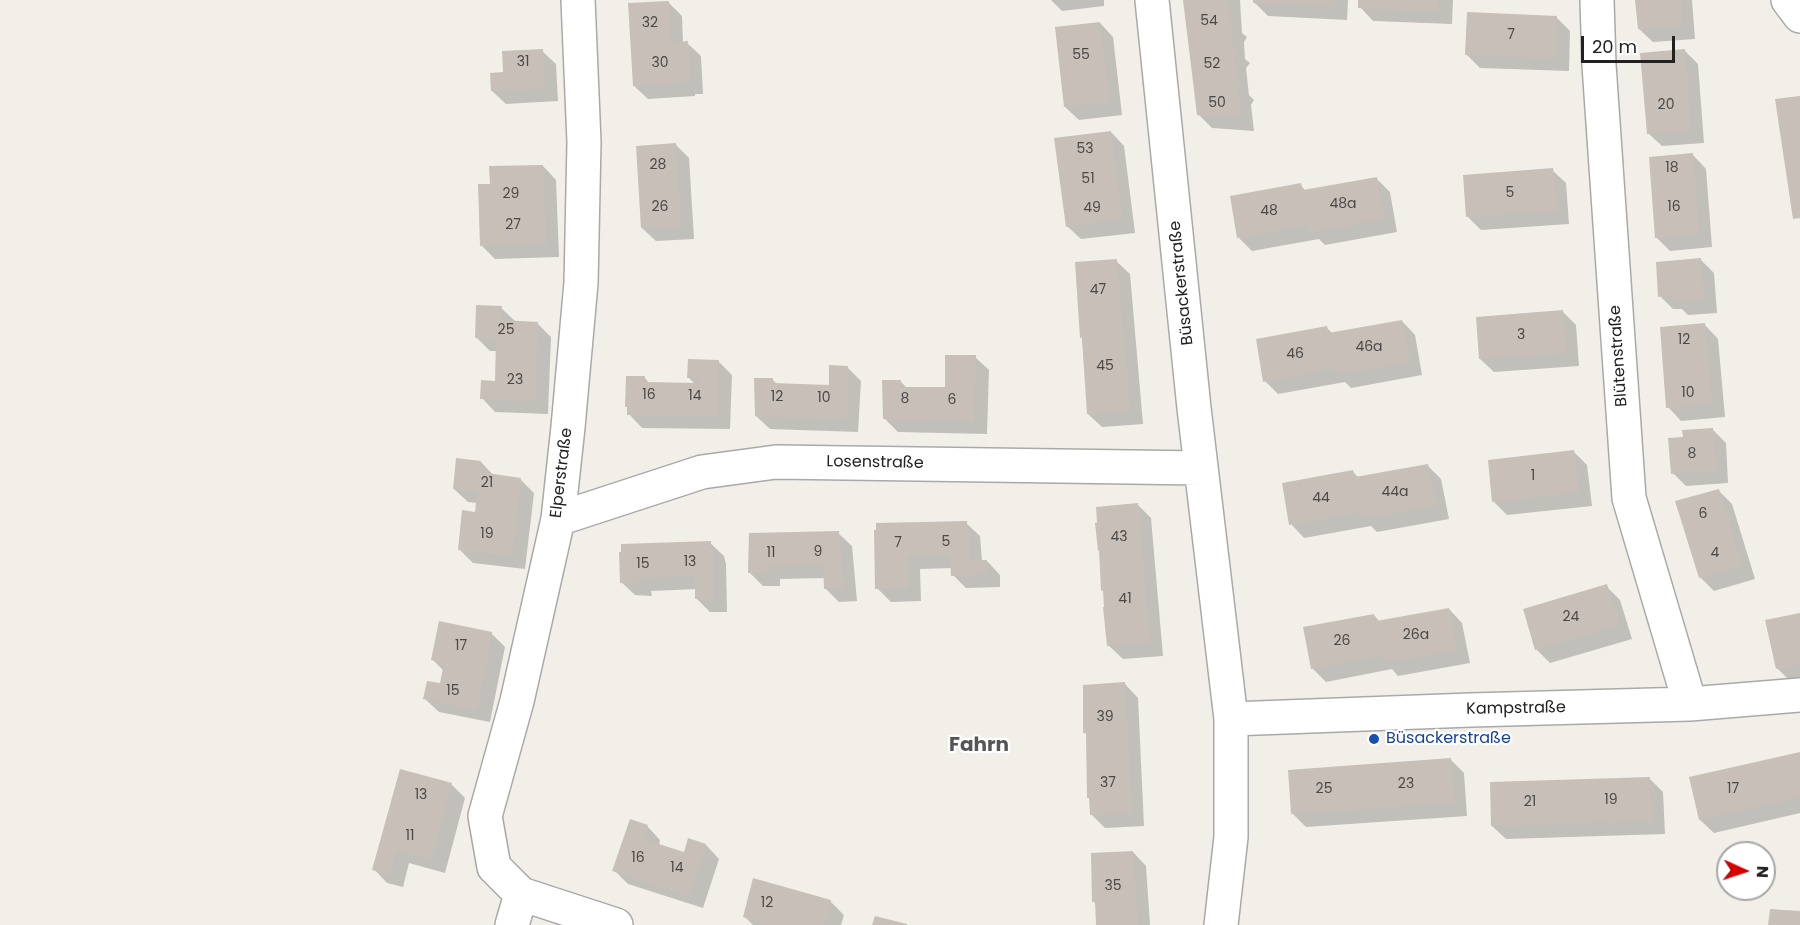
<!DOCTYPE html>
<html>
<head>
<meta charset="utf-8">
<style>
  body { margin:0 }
  #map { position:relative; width:1800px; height:925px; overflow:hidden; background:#f2efe9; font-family:Poppins,sans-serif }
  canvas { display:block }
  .north { position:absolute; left:1716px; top:841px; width:60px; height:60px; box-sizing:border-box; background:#fff; border:2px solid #a7a7a7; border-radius:50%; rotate:93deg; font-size:16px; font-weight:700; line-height:24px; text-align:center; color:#222 }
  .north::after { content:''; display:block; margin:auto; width:21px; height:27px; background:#d40000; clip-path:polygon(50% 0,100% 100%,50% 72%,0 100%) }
  .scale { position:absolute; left:1581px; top:36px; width:94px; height:27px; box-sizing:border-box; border:3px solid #222; border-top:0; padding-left:8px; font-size:18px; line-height:21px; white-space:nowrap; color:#222; -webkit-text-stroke:4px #fff; paint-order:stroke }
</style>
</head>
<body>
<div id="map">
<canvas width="1800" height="925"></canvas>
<div class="north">N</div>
<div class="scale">20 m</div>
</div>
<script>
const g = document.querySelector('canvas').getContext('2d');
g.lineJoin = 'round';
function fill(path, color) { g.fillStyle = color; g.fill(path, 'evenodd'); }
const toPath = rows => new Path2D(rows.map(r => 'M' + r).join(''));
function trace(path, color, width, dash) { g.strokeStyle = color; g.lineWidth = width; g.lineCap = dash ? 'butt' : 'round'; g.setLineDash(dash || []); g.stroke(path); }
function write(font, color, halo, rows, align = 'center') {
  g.font = font + ' Poppins,sans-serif'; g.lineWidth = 4.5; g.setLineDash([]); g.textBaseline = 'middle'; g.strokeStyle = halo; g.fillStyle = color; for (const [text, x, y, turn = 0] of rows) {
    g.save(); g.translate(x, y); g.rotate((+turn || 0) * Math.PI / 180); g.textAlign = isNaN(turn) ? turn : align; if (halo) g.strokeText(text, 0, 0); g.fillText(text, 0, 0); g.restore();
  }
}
fill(toPath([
  [1051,0,1104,0,1104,6,1062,11],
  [1185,0,1240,0,1242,33,1247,37,1244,42,1245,59,1250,63,1246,68,1249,95,1254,100,1251,105,1254,131,1212,128,1198,114],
  [1255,0,1348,0,1347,20,1268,16,1255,3],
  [1360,0,1453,0,1452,24,1373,21,1360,7],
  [1637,0,1692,0,1695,39,1653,42,1639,29],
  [669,3,682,16,683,43,687,43,701,56,703,94,695,94,695,96,648,99,634,86],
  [1556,17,1570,31,1569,71,1480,68,1466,54],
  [1100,23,1113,37,1122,115,1079,120,1065,107],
  [1684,50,1698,64,1704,143,1662,146,1648,133],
  [542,51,556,64,558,101,506,104,492,91,504,73],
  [1111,132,1124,146,1135,233,1081,239,1067,226],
  [676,145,689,158,694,239,656,241,642,228],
  [1693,155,1706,169,1712,247,1670,251,1656,237],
  [543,166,556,180,559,257,495,259,482,246],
  [1552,170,1566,183,1569,224,1481,230,1468,217],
  [1376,178,1390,192,1397,232,1325,245,1319,239,1252,251,1239,238,1300,185,1306,191],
  [1700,259,1714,273,1717,313,1688,315,1682,309,1673,309,1660,296],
  [1116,261,1130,274,1143,424,1102,427,1088,414,1082,337],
  [501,308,515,321,537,323,551,337,548,414,495,412,482,398,496,382,497,351,490,351,476,337],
  [1563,312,1576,325,1579,366,1494,372,1480,359],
  [1402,321,1415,335,1422,375,1351,388,1345,382,1278,394,1265,381,1327,328,1333,334],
  [1705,325,1718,339,1725,417,1681,421,1668,407],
  [975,357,989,370,987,434,898,432,885,419,901,382,908,389,946,389],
  [718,361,732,375,730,429,642,428,629,414,644,377,650,384,696,385,689,378],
  [847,367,861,381,858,432,770,429,756,416,773,380,778,385,830,386],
  [1712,429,1726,443,1728,483,1686,486,1673,473,1685,439],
  [1574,452,1587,465,1592,506,1507,515,1494,502],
  [481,462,494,476,520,479,534,493,525,569,473,563,459,549,476,514,477,503,468,502,454,489],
  [1428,466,1441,479,1449,519,1377,532,1371,526,1304,538,1291,524,1353,472,1359,478],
  [1718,490,1732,504,1755,579,1714,591,1701,578,1677,502],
  [1137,504,1151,518,1163,656,1123,659,1109,646,1105,592,1102,590],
  [966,523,980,536,982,561,987,561,1000,575,1000,587,966,588,953,575,952,568,920,569,921,601,891,602,877,588,875,532],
  [838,533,852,546,857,601,839,602,825,588,825,578,780,579,780,586,763,586,749,572],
  [710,543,724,556,726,564,727,612,710,612,697,599,697,589,651,591,652,596,635,595,621,582],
  [1606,586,1620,600,1632,639,1550,663,1536,649],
  [1449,609,1462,623,1470,663,1398,676,1392,669,1326,682,1312,668,1374,615,1380,622],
  [1800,614,1800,680,1791,682,1777,668],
  [491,633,505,647,490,722,439,712,425,699,441,685,444,671,432,659],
  [1125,684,1138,698,1144,826,1105,828,1091,814,1091,800,1088,797,1087,735,1085,733],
  [1800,754,1800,813,1714,833,1700,820],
  [1451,760,1464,773,1467,816,1306,827,1292,813],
  [1650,779,1663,792,1665,834,1506,839,1492,826],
  [452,785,465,798,445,873,409,863,403,887,387,883,374,869],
  [647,826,660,840,659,845,685,854,706,845,719,859,703,908,628,884,614,870],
  [1133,852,1146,866,1150,925,1098,925,1096,904,1093,901],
  [830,901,844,915,841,925,753,925,744,916]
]), '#0003');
fill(toPath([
  [1183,0,1228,0,1230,19,1234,22,1231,28,1232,45,1237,48,1234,54,1236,82,1241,85,1238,91,1241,118,1197,115],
  [1253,0,1335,0,1334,7,1253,3],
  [1358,0,1439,0,1439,12,1358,8],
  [1635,0,1681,0,1682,26,1638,29],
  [669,1,671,43,688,41,690,81,682,81,682,83,633,86,628,3],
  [1467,12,1557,16,1556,58,1465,55],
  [1100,22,1109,102,1064,107,1055,27],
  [543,49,545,88,491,91,490,73,503,72,502,51],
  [1685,49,1691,130,1647,134,1640,53],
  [1800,96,1800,218,1793,219,1775,99],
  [1111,131,1122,219,1066,227,1054,138],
  [676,143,681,226,641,228,636,146],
  [1693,153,1699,234,1655,238,1649,157],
  [543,165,546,244,480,246,478,184,490,184,489,166],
  [1553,168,1557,211,1466,217,1463,175],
  [1377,177,1384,219,1310,232,1309,225,1237,238,1230,196,1301,183,1303,190],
  [1701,258,1704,300,1673,302,1673,295,1658,297,1656,262],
  [1117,259,1123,334,1080,338,1075,262],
  [476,305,502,306,501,320,538,322,535,401,480,399,481,380,495,381,496,339,475,338],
  [1563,310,1567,353,1479,359,1476,317],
  [1402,320,1410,362,1336,375,1334,368,1263,382,1256,339,1327,326,1328,333],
  [1705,323,1712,404,1666,408,1660,327],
  [1124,335,1130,411,1087,414,1082,339],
  [945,355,976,355,974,421,883,419,882,380,901,380,901,387,945,387],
  [688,359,719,360,719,408,717,416,627,415,627,407,625,407,626,376,645,376,644,382,700,383,700,378,687,378],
  [829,365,848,366,847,411,845,419,755,416,754,378,773,378,773,383,829,385],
  [1713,428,1716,470,1671,474,1668,438,1683,437,1682,430],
  [1574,450,1579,492,1492,502,1488,460],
  [456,458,481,461,480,472,521,478,512,556,458,550,462,510,475,512,477,492,453,489],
  [1428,464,1436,506,1362,519,1361,512,1289,525,1282,483,1353,470,1355,477],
  [1719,489,1742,566,1699,578,1675,501],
  [1138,503,1150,643,1107,646,1103,607,1104,607,1103,590,1101,591,1099,550,1098,551,1095,523,1097,523,1096,507],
  [967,521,967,529,969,529,969,560,987,560,987,574,951,576,950,555,907,556,908,588,875,589,874,530,876,530,876,523],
  [839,531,844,588,824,589,823,565,767,567,767,573,748,573,749,533],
  [711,541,711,549,713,549,714,599,695,599,695,575,638,578,639,583,620,583,619,552,621,552,621,544],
  [1607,584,1619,625,1535,650,1523,609],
  [1449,608,1457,650,1383,663,1382,656,1311,669,1303,627,1374,614,1376,621],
  [1800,613,1800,664,1776,669,1765,620],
  [439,621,492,632,477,710,423,699,427,681,440,683,444,663,431,660],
  [1125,682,1132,813,1090,815,1089,798,1087,798,1086,733,1083,733,1083,685],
  [1800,752,1800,797,1699,820,1689,777],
  [1451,758,1454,803,1291,814,1288,770],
  [400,769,452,783,431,860,396,850,390,875,372,870],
  [1650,777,1652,821,1613,823,1612,828,1611,828,1611,822,1491,826,1490,782],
  [630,819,648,825,643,839,684,852,688,838,706,844,689,896,612,871],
  [1133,851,1138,925,1096,925,1095,901,1092,902,1091,853],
  [753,878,831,900,824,925,771,925,743,917],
  [1770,909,1800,911,1800,925,1768,925],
  [875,916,907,924,907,925,872,925]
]), '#c7bfb8');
const minor = toPath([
  [1152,0,1194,408,1231,719,1231,837,1221,925],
  [1597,0,1599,65,1629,498,1690,704],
  [1788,0,1800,16],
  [558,519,702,472,776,462,1201,468],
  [1231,719,1471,710,1690,704,1800,695],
  [521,894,616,925],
  [512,925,521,894,494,867,485,816,517,701,558,519,568,427,581,283,584,142,578,0]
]);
trace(minor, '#a9a9a9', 36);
trace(minor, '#fff', 33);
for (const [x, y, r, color] of [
  [1374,739,6,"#1a4fb4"]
]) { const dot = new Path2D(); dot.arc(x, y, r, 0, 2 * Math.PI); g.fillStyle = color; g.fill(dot); trace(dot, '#fff', 2); }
write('14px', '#4b4948', null, [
  ["54",1209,21],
  ["32",650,23],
  ["7",1511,35],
  ["55",1081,55],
  ["31",523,62],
  ["30",660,63],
  ["52",1212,64],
  ["50",1217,103],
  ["20",1666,105],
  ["53",1085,149],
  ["28",658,165],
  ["18",1672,168],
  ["51",1088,179],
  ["5",1510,193],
  ["29",511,194],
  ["48a",1343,204],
  ["26",660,207],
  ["16",1674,207],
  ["49",1092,208],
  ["48",1269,211],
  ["27",513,225],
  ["47",1098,290],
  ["25",506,330],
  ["3",1521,335],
  ["12",1684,340],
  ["46a",1369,347],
  ["46",1295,354],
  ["45",1105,366],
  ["23",515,380],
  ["10",1688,393],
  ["16",649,395],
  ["14",695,396],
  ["12",777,397],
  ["10",824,398],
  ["8",905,399],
  ["6",952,400],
  ["8",1692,454],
  ["1",1533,476],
  ["21",487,483],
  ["44a",1395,492],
  ["44",1321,498],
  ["6",1703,514],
  ["19",487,534],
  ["43",1119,537],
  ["5",946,542],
  ["7",898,543],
  ["9",818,552],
  ["11",771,553],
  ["4",1715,553],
  ["13",690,562],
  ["15",643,564],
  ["41",1125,599],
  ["24",1571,617],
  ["26a",1416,635],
  ["26",1342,641],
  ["17",461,646],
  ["15",453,691],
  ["39",1105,717],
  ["37",1108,783],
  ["23",1406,784],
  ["25",1324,789],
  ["17",1733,789],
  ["13",421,795],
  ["19",1611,800],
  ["21",1530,802],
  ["11",410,836],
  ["16",638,858],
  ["14",677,868],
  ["35",1113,886],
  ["12",767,903]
]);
write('16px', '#222', '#fff', [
  ["Büsackerstraße",1182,283,-96],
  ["Blütenstraße",1619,356,-94],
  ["Losenstraße",875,463,1],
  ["Elperstraße",562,473,-83],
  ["Kampstraße",1516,709,-1]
]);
write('16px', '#164399', '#fff', [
  ["Büsackerstraße",1386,739]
], 'left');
write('bold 20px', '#555', '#fff', [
  ["Fahrn",979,746]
]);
</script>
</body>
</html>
